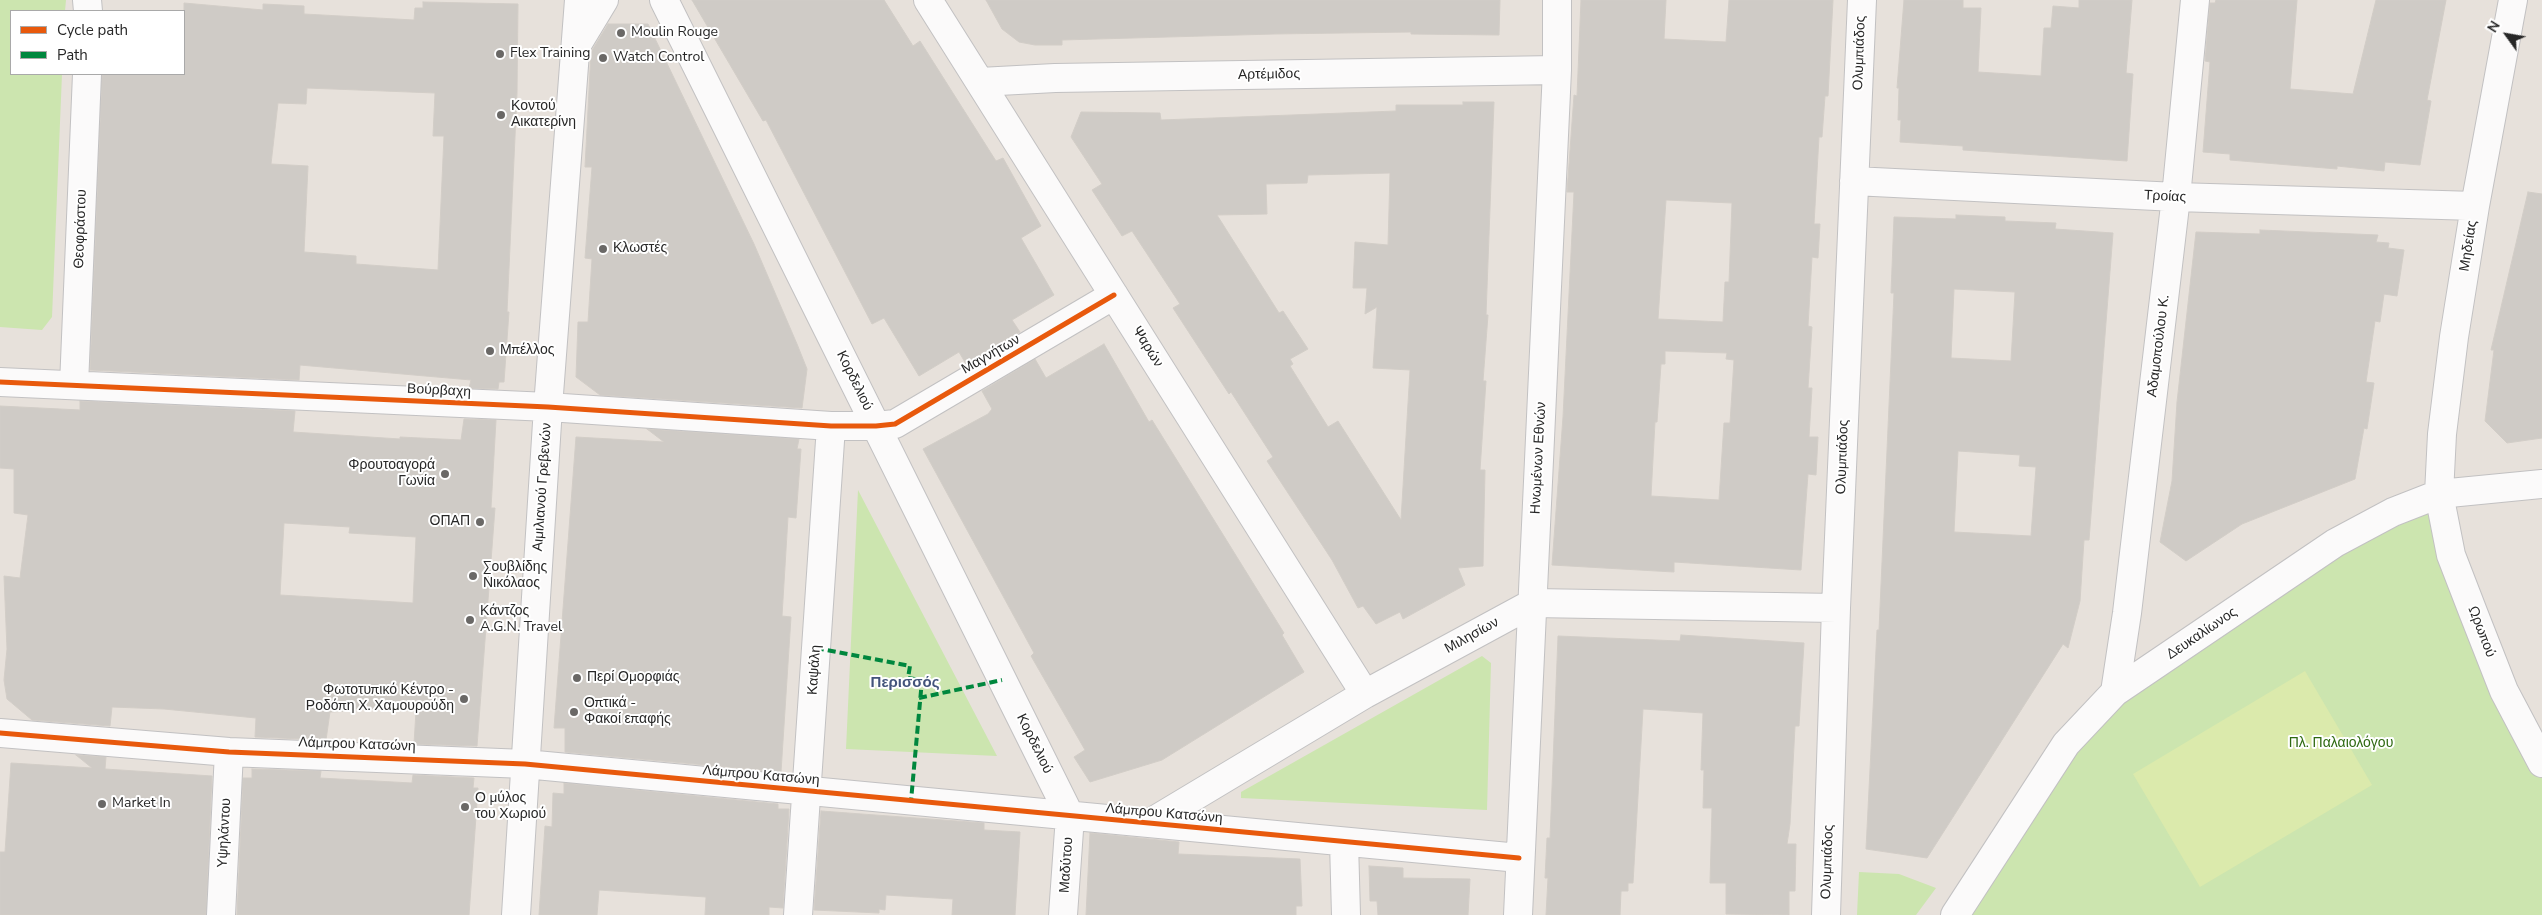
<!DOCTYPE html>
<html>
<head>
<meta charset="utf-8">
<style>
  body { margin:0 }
  #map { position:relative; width:2542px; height:915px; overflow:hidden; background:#e7e1db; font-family:"Nunito Sans",sans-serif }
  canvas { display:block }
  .legend { position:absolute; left:10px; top:10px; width:175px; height:65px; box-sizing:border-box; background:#fff; border:1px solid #a9a9a9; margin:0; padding:6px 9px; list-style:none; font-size:15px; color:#272727 }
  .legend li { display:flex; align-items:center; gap:10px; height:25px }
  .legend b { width:25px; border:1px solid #a9a9a9 }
  .north { position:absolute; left:2482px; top:10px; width:50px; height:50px; -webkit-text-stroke:4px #fff; paint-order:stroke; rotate:302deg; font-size:14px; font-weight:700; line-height:20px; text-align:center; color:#272727 }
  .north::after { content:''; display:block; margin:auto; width:18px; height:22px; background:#272727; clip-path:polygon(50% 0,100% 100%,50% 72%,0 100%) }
</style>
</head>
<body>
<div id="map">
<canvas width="2542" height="915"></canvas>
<ul class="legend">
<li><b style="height:6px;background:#e8590c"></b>Cycle path</li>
<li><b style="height:6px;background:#00873e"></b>Path</li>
</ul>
<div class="north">N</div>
</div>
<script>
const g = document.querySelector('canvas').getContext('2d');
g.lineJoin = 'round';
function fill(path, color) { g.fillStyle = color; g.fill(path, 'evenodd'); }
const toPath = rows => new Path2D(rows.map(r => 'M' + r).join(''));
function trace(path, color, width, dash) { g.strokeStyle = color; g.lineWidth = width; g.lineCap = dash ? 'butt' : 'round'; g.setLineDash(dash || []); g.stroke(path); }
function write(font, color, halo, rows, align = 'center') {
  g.font = font + ' "Nunito Sans",sans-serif'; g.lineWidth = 4; g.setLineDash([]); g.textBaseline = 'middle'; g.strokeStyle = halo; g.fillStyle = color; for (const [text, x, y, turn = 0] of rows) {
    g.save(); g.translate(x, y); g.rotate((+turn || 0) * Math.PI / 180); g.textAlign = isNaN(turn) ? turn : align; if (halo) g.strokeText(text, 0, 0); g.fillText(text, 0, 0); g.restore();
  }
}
fill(toPath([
  [0,0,66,0,65,11,11,11,11,74,62,74,52,317,42,330,0,327],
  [858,490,997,756,846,749],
  [2439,494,2542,763,2542,915,1955,915,2115,692],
  [1482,656,1491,663,1487,810,1241,798,1241,792],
  [1859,872,1899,874,1936,888,1916,915,1857,915]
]), '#cce5af');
fill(toPath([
  [2305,671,2372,785,2200,887,2133,774]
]), '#dbeaac');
const building = toPath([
  [692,0,884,0,913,46,920,41,996,161,1003,158,1041,226,1021,238,1054,295,1012,320,1020,332,966,364,959,352,919,376,884,318,872,324,766,120,763,121,692,0],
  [986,0,1500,0,1499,35,1411,34,1411,32,1274,34,1062,40,1062,45,1035,45,1019,42,1002,29,986,0],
  [1581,0,1666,0,1664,39,1726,42,1729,0,1833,0,1828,96,1825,96,1822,137,1819,137,1814,224,1820,224,1818,258,1812,257,1808,326,1812,327,1808,388,1812,388,1809,437,1818,437,1816,475,1808,474,1801,570,1674,562,1674,572,1552,565,1563,417,1574,192,1567,192,1574,95,1577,96,1581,0],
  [1666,200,1732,203,1729,282,1725,282,1723,322,1658,319,1666,200],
  [1665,351,1727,353,1726,359,1734,360,1730,423,1724,423,1719,500,1651,496,1655,422,1657,422,1661,364,1665,364,1665,351],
  [1904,0,1963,0,1963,8,1981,8,1978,72,2041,76,2044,28,2051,28,2053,6,2079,8,2079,0,2132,0,2126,73,2133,74,2127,161,1963,150,1963,146,1900,142,1901,120,1898,120,1899,88,1897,88,1904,0],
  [2216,0,2297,0,2290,89,2353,94,2376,0,2446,0,2427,100,2431,101,2420,165,2385,162,2384,171,2337,166,2337,169,2230,160,2230,154,2203,152,2210,62,2205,61,2210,3,2215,3,2216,0],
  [423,2,518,4,517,93,507,312,509,312,504,382,499,382,498,389,469,388,471,380,300,365,299,380,90,370,102,74,184,74,184,3,263,10,263,4,304,6,304,14,414,20,415,8,423,8,423,2],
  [307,88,435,93,433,136,444,136,438,270,356,264,356,256,304,252,308,166,271,164,278,103,306,104,307,88],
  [608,24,648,24,754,244,797,344,807,369,802,408,600,395,576,377,578,322,588,322,592,259,585,258,592,167,585,167,591,52,608,24],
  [1463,102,1494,102,1486,315,1488,315,1483,381,1486,381,1480,470,1485,470,1483,566,1458,568,1465,585,1403,619,1400,612,1376,624,1363,606,1358,608,1332,560,1267,461,1273,457,1231,392,1229,394,1173,308,1180,304,1132,231,1122,236,1092,190,1102,184,1071,137,1081,112,1160,113,1161,120,1396,111,1396,105,1463,105,1463,102],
  [1390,173,1388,245,1355,242,1353,288,1367,288,1365,314,1377,307,1373,368,1410,370,1401,520,1338,421,1328,427,1290,366,1293,364,1290,359,1308,349,1283,311,1279,313,1217,215,1267,214,1266,184,1307,183,1308,175,1390,173],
  [2528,192,2542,194,2542,438,2507,443,2485,421,2494,350,2491,350,2528,192],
  [1956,215,2005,217,2005,221,2056,223,2055,229,2113,233,2089,540,2084,540,2080,601,2068,648,2063,644,1927,858,1866,849,1877,630,1879,630,1894,293,1891,293,1894,217,1956,219,1956,215],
  [1954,289,2015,292,2011,361,1951,358,1954,289],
  [1958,451,2020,455,2019,466,2036,467,2031,536,1954,532,1958,451],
  [2260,230,2378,235,2376,242,2389,243,2388,248,2404,250,2397,296,2384,294,2380,322,2375,321,2366,382,2374,383,2367,429,2364,428,2355,479,2242,524,2186,561,2160,542,2172,481,2177,402,2196,232,2260,234,2260,230],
  [1104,344,1149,422,1152,420,1284,633,1282,635,1304,672,1162,760,1090,782,1074,757,1085,750,1031,656,1034,653,923,449,988,414,992,409,982,391,1035,359,1046,378,1104,344],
  [80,401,295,411,293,432,400,439,400,437,461,440,464,419,496,420,491,508,495,508,477,746,414,744,416,711,359,708,353,711,330,712,326,740,255,737,256,718,164,709,112,707,110,726,32,720,7,699,4,680,7,649,4,576,20,578,28,515,14,513,14,469,0,468,0,406,80,410,80,401],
  [284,523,350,527,349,533,416,537,413,603,280,595,284,523],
  [647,429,799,439,797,449,801,449,796,518,788,517,782,616,791,617,781,772,565,752,565,728,554,728,576,437,664,442,647,429],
  [1681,635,1804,643,1799,726,1795,726,1790,824,1787,844,1796,844,1795,891,1789,891,1789,915,1726,914,1726,883,1710,883,1712,808,1703,808,1704,770,1701,770,1703,713,1643,709,1633,883,1628,883,1628,891,1621,891,1620,915,1546,915,1548,878,1545,878,1547,838,1550,838,1558,636,1680,641,1681,635],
  [76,755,106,757,105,769,212,776,206,915,0,915,0,852,5,852,11,763,92,768,76,755],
  [252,769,321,771,320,778,412,783,413,775,474,778,473,788,478,788,469,915,237,915,243,778,252,778,252,769],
  [564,783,778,804,778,809,789,809,783,908,769,907,769,915,705,915,706,897,599,890,597,915,539,915,545,826,552,827,553,793,564,794,564,783],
  [821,811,984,823,984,830,1020,832,1015,915,952,915,953,899,886,895,885,910,879,909,879,913,814,910,821,811],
  [1090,833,1179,842,1178,854,1300,859,1302,906,1296,906,1296,915,1086,915,1090,833],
  [1369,866,1403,868,1403,878,1470,879,1468,915,1378,915,1377,901,1370,901,1369,866]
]);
fill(building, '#cfcbc6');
trace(building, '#d2cdc7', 1);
const minor = toPath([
  [87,0,88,11],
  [664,0,1070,816],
  [928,0,1365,694],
  [2513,0,2475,206,2454,337,2442,434,2439,494,2451,555,2473,612,2504,691,2542,763],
  [578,43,604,0],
  [980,82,1055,78,1557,70],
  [1854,181,2176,197,2475,206],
  [0,382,548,407,831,426,876,426,895,424,1114,295],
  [74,385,87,74],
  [2115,692,2127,613,2176,197,2195,0],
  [0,733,229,752,525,764,1519,858],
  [1150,823,1365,694,1533,603,1836,608],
  [1344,842,1346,915],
  [221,915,229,752],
  [516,915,548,407,579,0],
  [798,915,831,426],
  [1063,915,1070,816],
  [1518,915,1557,70,1557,0],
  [1826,915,1836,608,1862,0],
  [1955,915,2066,744,2115,692,2335,543,2393,512,2439,494,2542,484]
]);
trace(minor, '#c2c1c2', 30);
trace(minor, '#fbfafa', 28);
trace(toPath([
  [816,648,910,666,908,678,922,680,911,801],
  [919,698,1002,680]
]), '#00873e', 4, [8, 4]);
trace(toPath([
  [0,382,548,407,831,426,876,426,895,424,1114,295],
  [0,733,229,752,525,764,1519,858]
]), '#e8590c', 5);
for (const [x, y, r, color] of [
  [621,33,5,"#6a6866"],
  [500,54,5,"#6a6866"],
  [603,58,5,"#6a6866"],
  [501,115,5,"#6a6866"],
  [603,249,5,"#6a6866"],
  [490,351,5,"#6a6866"],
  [445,474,5,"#6a6866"],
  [480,522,5,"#6a6866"],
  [473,576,5,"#6a6866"],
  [470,620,5,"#6a6866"],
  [577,678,5,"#6a6866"],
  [464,699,5,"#6a6866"],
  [574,712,5,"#6a6866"],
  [102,804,5,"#6a6866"],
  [465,807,5,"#6a6866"]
]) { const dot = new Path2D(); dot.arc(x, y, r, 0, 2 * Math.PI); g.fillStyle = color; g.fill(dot); trace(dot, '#fff', 2); }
write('14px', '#272727', '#fff', [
  ["Moulin Rouge",631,33],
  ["Flex Training",510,54],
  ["Watch Control",613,58],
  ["Κοντού",511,107],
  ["Αικατερίνη",511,123],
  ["Κλωστές",613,249],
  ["Μπέλλος",500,351],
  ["Φρουτοαγορά",435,466,"right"],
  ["Γωνία",435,482,"right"],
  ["ΟΠΑΠ",470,522,"right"],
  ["Σουβλίδης",483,568],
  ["Νικόλαος",483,584],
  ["Κάντζος",480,612],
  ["A.G.N. Travel",480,628],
  ["Περί Ομορφιάς",587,678],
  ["Φωτοτυπικό Κέντρο -",454,691,"right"],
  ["Ροδόπη Χ. Χαμουρούδη",454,707,"right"],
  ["Οπτικά -",584,704],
  ["Φακοί επαφής",584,720],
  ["Ο μύλος",475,799],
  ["του Χωριού",475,815],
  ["Market In",112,804]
], 'left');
write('14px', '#272727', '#fff', [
  ["Ολυμπιάδος",1860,53,-88],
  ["Αρτέμιδος",1269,75,-1],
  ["Τροίας",2165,197,3],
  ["Θεοφράστου",81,229,-88],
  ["Μηδείας",2469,246,-81],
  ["Αδαμοπούλου Κ.",2159,346,-83],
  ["Ψαρών",1147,347,58],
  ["Μαγνήτων",991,355,-30],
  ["Κορδελιού",854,381,64],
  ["Βούρβαχη",439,391,3],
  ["Ολυμπιάδος",1843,457,-88],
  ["Ηνωμένων Εθνών",1539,458,-87],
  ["Αιμιλιανού Γρεβενών",543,487,-86],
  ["Ωρωπού",2481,632,69],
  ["Δευκαλίωνος",2202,634,-34],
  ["Μιλησίων",1472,636,-29],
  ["Καψάλη",815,670,-86],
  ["Κορδελιού",1034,744,64],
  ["Λάμπρου Κατσώνη",357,745,2],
  ["Λάμπρου Κατσώνη",761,776,5],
  ["Λάμπρου Κατσώνη",1164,814,5],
  ["Υψηλάντου",225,833,-87],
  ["Ολυμπιάδος",1828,862,-88],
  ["Μαδύτου",1067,865,-86]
]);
write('14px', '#2e6911', '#fff', [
  ["Πλ. Παλαιολόγου",2341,744]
]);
write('bold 15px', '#43547b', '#fff', [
  ["Περισσός",905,683]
]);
</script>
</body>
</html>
